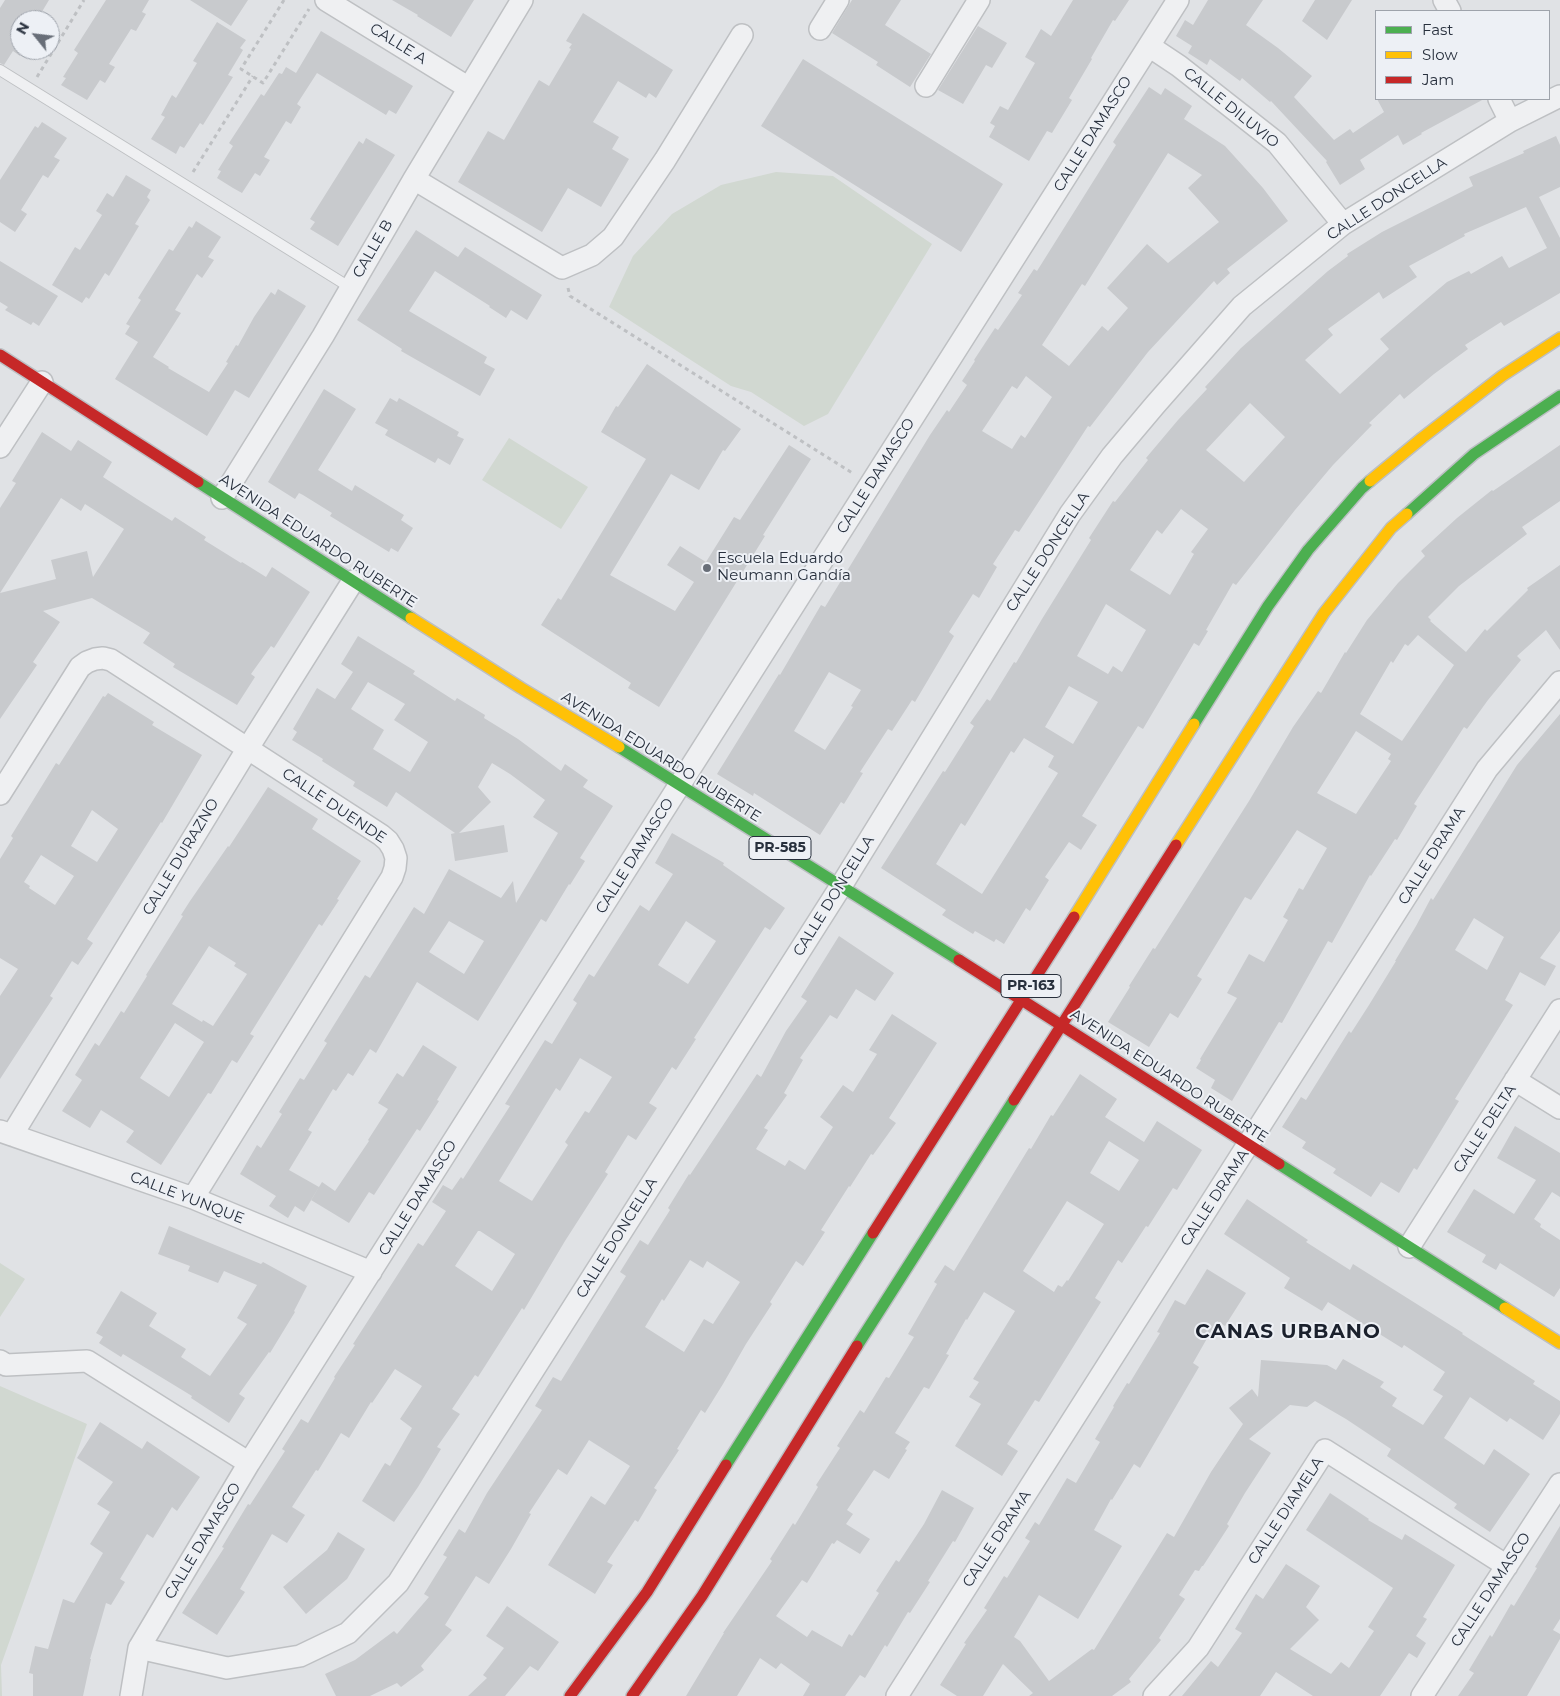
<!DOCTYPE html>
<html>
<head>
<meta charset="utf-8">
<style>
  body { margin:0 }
  #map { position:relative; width:1560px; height:1696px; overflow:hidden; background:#e0e2e5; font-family:Montserrat,sans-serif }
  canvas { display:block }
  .legend { position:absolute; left:1375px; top:10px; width:175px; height:90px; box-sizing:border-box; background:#edf0f5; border:1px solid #9ea3ab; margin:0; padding:6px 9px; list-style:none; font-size:15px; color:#28303d }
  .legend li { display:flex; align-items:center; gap:10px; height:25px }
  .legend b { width:25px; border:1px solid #9ea3ab }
  .north { position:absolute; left:10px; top:10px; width:50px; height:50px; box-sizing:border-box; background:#edf0f5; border:1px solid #9ea3ab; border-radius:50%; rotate:299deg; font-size:14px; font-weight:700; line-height:20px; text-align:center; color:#28303d }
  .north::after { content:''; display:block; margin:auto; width:18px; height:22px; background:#686e78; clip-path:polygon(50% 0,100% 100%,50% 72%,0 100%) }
</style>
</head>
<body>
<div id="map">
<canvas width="1560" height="1696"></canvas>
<ul class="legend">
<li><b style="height:6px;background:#4caf50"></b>Fast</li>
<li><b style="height:6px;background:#ffc107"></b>Slow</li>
<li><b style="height:6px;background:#c62828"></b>Jam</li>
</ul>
<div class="north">N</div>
</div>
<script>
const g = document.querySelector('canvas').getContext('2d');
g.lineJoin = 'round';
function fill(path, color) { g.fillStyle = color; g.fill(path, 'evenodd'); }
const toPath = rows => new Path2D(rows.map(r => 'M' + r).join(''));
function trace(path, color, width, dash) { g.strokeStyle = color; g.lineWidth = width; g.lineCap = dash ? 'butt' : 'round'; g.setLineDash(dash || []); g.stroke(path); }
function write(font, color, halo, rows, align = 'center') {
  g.font = font + ' Montserrat,sans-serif'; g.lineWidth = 4; g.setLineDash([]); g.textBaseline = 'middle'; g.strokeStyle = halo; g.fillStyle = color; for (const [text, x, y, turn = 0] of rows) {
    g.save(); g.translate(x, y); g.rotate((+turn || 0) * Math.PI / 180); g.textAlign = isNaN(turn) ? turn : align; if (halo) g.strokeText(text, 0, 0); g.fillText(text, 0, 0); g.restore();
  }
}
fill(toPath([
  [776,172,833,176,932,244,828,414,804,426,751,392,731,386,609,307,633,256,672,214,721,185],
  [509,438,588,487,561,529,482,480],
  [0,1263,25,1279,0,1317],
  [0,1386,87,1424,1,1665,2,1696,0,1696]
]), '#d1d8d1');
fill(toPath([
  [5,0,49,0,37,20,20,20,20,56,13,51,4,65,0,63,0,8],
  [106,0,149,0,142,12,146,14,136,31,131,29,109,64,115,67,105,83,100,80,87,100,61,85,66,78,63,77,78,53,74,50],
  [190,0,248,0,231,26],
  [392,0,474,0,451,37,417,16,418,15],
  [852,0,901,0,885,25,931,54,910,87,876,65,878,62,832,33],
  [1073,0,1129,0,1115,21,1113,20,1091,58,1092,59,1069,98,1072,100,1052,133,1047,131,1029,161,989,137,995,126,990,123,1000,106,1008,110,1035,63,1025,57,1041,29,1051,36],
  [1208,0,1263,0,1246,25,1278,48,1312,76,1294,97,1334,140,1350,129,1353,133,1384,112,1377,99,1484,99,1421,133,1422,134,1403,145,1398,135,1360,160,1365,169,1340,185,1326,162,1327,161,1271,101,1270,102,1242,78,1240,81,1210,59,1207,65,1188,53,1192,46,1176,36,1185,20,1193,25],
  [1315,0,1352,0,1327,40,1302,21],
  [583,13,673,70,656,98,649,93,646,98,618,81,593,122,619,137,612,149,629,159,601,207,568,188,542,232,458,182,488,131,504,140,539,80,549,86,571,49,569,48,572,44,566,41],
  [217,22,246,40,240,48,243,50,228,75,233,77,203,125,200,123,184,148,180,146,176,154,151,139,165,117,161,115,172,95,176,98,197,63,193,61],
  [978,26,1007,43,992,68,986,65,963,104,938,90],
  [321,31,413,86,396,114,389,110,386,115,317,73,297,104,301,107,291,124,286,121,264,157,270,160,260,176,255,173,242,193,233,188,217,178,221,171,218,170,233,146,229,143,261,94,264,96,279,73,282,74,286,67,296,73],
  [803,59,1003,184,961,252,761,126],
  [1149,87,1161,95,1165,88,1192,106,1184,119,1225,146,1263,188,1288,221,1227,269,1230,273,1217,285,1214,281,1148,352,1090,427,1088,426,1019,532,1015,530,993,564,997,567,979,598,973,594,949,632,954,636,915,702,912,700,892,731,888,729,860,772,863,773,844,804,841,802,820,835,754,793,753,796,717,774,779,674,780,675,821,605,825,607,930,435,947,410,949,412,967,385,962,381,975,361,974,360,995,328,998,330,1022,295,1018,293,1034,269,1037,271,1116,145,1113,142],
  [1168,153,1202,175,1188,188,1219,222,1168,263,1147,244,1107,288,1128,308,1108,331,1102,326,1069,366,1042,345,1082,284,1085,286],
  [1026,376,1052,397,1025,438,1021,435,1012,449,982,431,1012,386,1017,389],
  [829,672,861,690,851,706,853,707,825,750,794,731],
  [42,122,67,138,54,157,60,160,48,178,43,175,21,210,27,214,15,232,0,222,0,180,35,126,38,128],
  [1556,136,1560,145,1560,187,1539,197,1560,238,1560,293,1504,326,1501,322,1465,345,1468,349,1434,374,1404,399,1400,394,1369,423,1372,425,1333,465,1295,510,1236,585,1233,583,1206,630,1208,631,1199,646,1194,643,1143,729,1138,726,1082,816,1097,825,1081,850,1069,842,1045,877,1049,880,1030,911,1026,908,1004,944,996,939,994,942,975,931,973,934,942,915,946,910,881,868,943,771,945,772,974,726,970,723,987,699,990,701,1014,662,1016,663,1042,619,1091,540,1089,538,1113,501,1115,502,1148,460,1146,458,1178,420,1207,389,1205,387,1241,348,1328,271,1348,256,1347,254,1382,232,1473,186,1469,177,1524,153,1523,151],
  [1526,207,1547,248,1509,268,1502,256,1471,274,1469,271,1447,282,1380,339,1389,349,1340,394,1305,360,1333,335,1328,329,1379,292,1383,299,1417,277,1409,266,1465,236,1464,234],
  [1250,403,1285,437,1244,482,1206,450],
  [1181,509,1208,529,1191,552,1194,554,1170,595,1130,570,1157,530,1162,534],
  [1106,604,1146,630,1122,672,1113,666,1108,674,1077,656],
  [1069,686,1098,702,1073,744,1045,727],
  [1024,738,1054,756,1048,767,1058,773,982,894,936,864,961,823,965,826,1011,751,1014,753],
  [366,138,395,155,338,246,310,229,315,222,310,219,359,141,363,144],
  [126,175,151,190,147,197,150,200,135,224,139,226,109,276,105,273,89,299,86,297,82,303,52,285,75,247,80,250,102,215,96,211,107,193,113,197],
  [196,221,221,237,208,257,214,260,202,278,197,274,175,310,181,313,153,357,169,367,168,368,209,392,228,363,226,362,236,345,238,346,254,317,271,292,275,295,278,289,306,306,249,398,235,390,207,436,115,379,138,342,125,334,130,326,126,324,141,300,138,298,169,249,173,251,189,226,192,228],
  [416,230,458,257,465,247,542,295,527,320,511,310,506,318,489,307,490,306,435,271,409,311,487,357,484,363,495,369,480,396,401,351,402,349,357,320],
  [0,261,58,296,39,326,33,322,31,325,5,310,8,307,0,302],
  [647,364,741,429,725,451,723,450,699,490,671,474,610,575,675,611,694,582,667,565,680,546,706,562,734,517,740,520,789,445,811,459,763,535,765,536,659,707,628,688,631,683,541,625,558,598,561,600,646,459,601,432,616,406,618,407],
  [324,389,356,409,318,470,352,491,355,485,404,515,401,520,413,528,398,552,391,548,389,552,356,532,330,516,332,513,303,495,299,493,295,499,268,482],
  [390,398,397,402,399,398,459,432,457,436,464,439,450,465,438,458,435,463,385,435,388,430,375,423],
  [42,432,71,451,78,440,112,462,103,477,137,499,172,521,175,517,206,537,204,540,241,563,242,562,266,577,272,567,310,592,274,648,271,646,251,674,255,677,237,705,173,667,175,664,143,643,150,633,92,598,43,611,60,622,33,662,37,665,0,719,0,593,56,579,51,560,87,551,93,577,124,529,85,504,81,511,61,498,0,593,0,508,16,483,12,481],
  [1560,445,1560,501,1522,527,1527,534,1459,586,1428,617,1431,620,1430,621,1466,652,1485,629,1487,631,1528,590,1527,588,1560,565,1560,650,1546,630,1517,656,1521,660,1488,700,1467,729,1464,727,1414,804,1417,806,1397,840,1395,839,1371,876,1370,875,1332,943,1328,941,1282,1023,1279,1022,1232,1101,1211,1088,1215,1080,1196,1068,1201,1060,1200,1059,1237,998,1227,993,1249,954,1264,962,1288,920,1283,917,1299,888,1303,890,1327,848,1297,830,1251,900,1245,897,1197,976,1202,979,1178,1018,1170,1013,1149,1047,1108,1022,1130,987,1129,986,1153,948,1155,949,1249,801,1293,727,1318,691,1321,693,1345,652,1346,653,1367,620,1398,583,1425,556,1421,551,1457,518,1492,490,1493,491],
  [1418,635,1454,665,1402,741,1360,714,1391,661,1393,663,1405,644,1408,646],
  [1356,731,1391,754,1388,759,1391,761,1356,814,1317,793],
  [358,636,415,671,413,674,455,701,457,698,485,715,484,718,518,739,561,771,565,764,588,780,583,787,613,806,580,858,585,861,570,885,569,884,546,922,541,919,478,1021,417,982,376,1053,370,1049,353,1076,348,1073,336,1091,333,1089,308,1130,312,1132,289,1170,319,1187,304,1212,295,1206,288,1218,269,1206,276,1196,240,1174,257,1145,261,1148,282,1114,279,1112,300,1078,304,1080,327,1043,324,1041,365,975,370,978,414,907,424,914,449,869,501,898,513,881,516,903,558,833,533,817,545,800,510,774,492,763,478,787,491,802,459,833,504,825,508,852,455,861,451,834,455,833,396,792,387,807,353,786,355,782,322,761,323,759,292,740,297,732,293,729,317,688,335,699,353,672,341,664],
  [368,682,405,704,394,720,428,742,410,772,373,749,384,730,351,709],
  [449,921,484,941,464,974,429,952],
  [108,693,154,722,152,725,202,755,162,823,161,822,87,939,93,943,78,965,72,961,50,996,53,998,0,1079,0,996,18,969,0,958,0,859,13,838,11,836,56,763,59,765,103,696,105,697],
  [92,810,118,829,97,862,71,846],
  [41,855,74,876,55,905,29,888,30,886,24,882],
  [1560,714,1560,931,1540,958,1556,966,1545,986,1520,972,1505,1000,1513,1005,1455,1099,1459,1101,1417,1170,1414,1168,1399,1193,1381,1182,1371,1197,1333,1173,1336,1169,1302,1148,1306,1142,1282,1127,1301,1097,1306,1100,1349,1031,1351,1033,1369,1005,1396,961,1395,961,1416,926,1431,898,1433,900,1517,765],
  [1474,918,1504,937,1487,970,1455,950],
  [268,787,318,819,312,829,361,861,337,899,339,900,322,926,319,924,250,1034,254,1036,237,1063,232,1060,211,1094,208,1093,161,1165,126,1142,134,1131,101,1110,90,1128,62,1111,82,1080,75,1075,95,1043,99,1046,121,1011,124,1013,147,976,146,975,183,916,181,915,190,901,228,846,229,847],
  [209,946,236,963,234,966,247,974,213,1026,203,1020,202,1022,172,1004],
  [175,1023,204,1042,169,1097,140,1078],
  [672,833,724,863,723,865,785,908,770,930,765,927,694,1038,696,1039,676,1070,672,1067,649,1103,657,1108,636,1140,628,1135,605,1172,608,1174,565,1241,524,1310,522,1308,478,1377,475,1375,452,1409,460,1414,437,1447,441,1449,418,1487,394,1522,362,1501,385,1463,390,1466,412,1428,400,1419,422,1386,395,1369,372,1403,371,1402,349,1438,341,1433,318,1471,316,1470,292,1507,305,1515,287,1543,272,1534,240,1589,245,1592,217,1635,182,1613,224,1548,222,1547,248,1504,250,1505,285,1451,282,1449,301,1419,308,1423,335,1378,334,1377,355,1345,353,1344,418,1243,423,1246,446,1211,432,1202,443,1185,452,1190,461,1177,463,1179,510,1106,505,1104,545,1040,552,1044,577,1003,573,1000,589,974,594,977,640,905,649,911,673,874,655,863],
  [686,921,716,941,688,984,658,965],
  [580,1058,612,1077,589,1113,585,1111,565,1142,568,1145,532,1201,499,1181,556,1088,560,1091],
  [478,1231,480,1231,515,1254,492,1291,455,1266],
  [839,936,894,973,875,1001,856,989,837,1019,830,1015,800,1058,803,1060,784,1093,787,1095,764,1128,768,1130,756,1149,785,1166,789,1160,805,1170,833,1127,820,1117,843,1085,853,1092,877,1054,869,1050,892,1014,937,1043,889,1118,896,1123,873,1155,871,1154,850,1187,849,1186,821,1230,825,1232,803,1266,796,1261,770,1302,772,1304,746,1344,723,1384,705,1413,701,1410,677,1449,679,1450,654,1488,657,1490,638,1522,635,1520,607,1562,613,1565,595,1594,548,1565,591,1496,605,1505,630,1466,589,1440,567,1475,558,1469,529,1513,531,1514,511,1549,489,1584,476,1576,445,1625,452,1630,421,1666,424,1670,401,1687,397,1683,370,1696,336,1696,325,1674,355,1660,394,1631,397,1634,429,1597,424,1594,447,1557,443,1555,459,1529,465,1533,487,1493,542,1410,535,1406,553,1377,561,1381,626,1276,620,1272,640,1240,648,1245,670,1210,668,1208,689,1174,690,1175,757,1074,761,1077,786,1031,807,1001,801,997],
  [690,1260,703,1268,707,1261,740,1282,713,1324,704,1319,684,1352,645,1327,662,1299,664,1301],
  [423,1045,457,1067,437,1100,439,1101,420,1131,417,1129,374,1195,369,1192,349,1223,311,1200,322,1182,335,1191,369,1141,368,1140,388,1109,378,1103,397,1073,403,1077],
  [1080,1074,1117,1099,1105,1117,1144,1142,1157,1121,1202,1150,1177,1190,1173,1188,1148,1227,1146,1226,1122,1263,1118,1260,1095,1298,1101,1302,1039,1402,1035,1400,1007,1444,1018,1451,1002,1476,955,1446,981,1404,969,1397,979,1382,973,1379,1015,1311,984,1292,967,1320,966,1319,946,1354,949,1355,929,1389,924,1387,895,1433,910,1442,905,1449,907,1450,889,1479,874,1470,847,1510,853,1514,846,1524,870,1539,860,1554,837,1540,834,1544,832,1543,807,1583,802,1580,776,1616,807,1637,812,1630,842,1647,849,1634,852,1636,879,1593,876,1591,896,1560,899,1562,924,1524,942,1490,974,1508,955,1542,953,1541,928,1581,930,1582,910,1613,908,1612,887,1647,885,1645,865,1678,860,1675,845,1696,803,1696,810,1684,781,1663,776,1669,760,1658,737,1696,686,1696,724,1633,723,1633,772,1561,770,1559,793,1523,795,1525,818,1487,816,1485,840,1448,837,1446,860,1410,864,1413,886,1377,889,1378,914,1337,908,1334,937,1284,934,1282,945,1265,954,1271,1029,1148,1031,1149,1051,1115,1053,1116],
  [1109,1141,1139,1160,1119,1191,1090,1173],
  [1067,1201,1104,1224,1068,1281,1067,1280,1062,1287,1058,1285,1054,1292,1023,1271],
  [1515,1126,1560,1153,1560,1197,1552,1192,1534,1219,1541,1224,1540,1227,1560,1240,1560,1288,1554,1297,1500,1263,1496,1270,1482,1262,1486,1255,1447,1232,1474,1189,1514,1214,1536,1180,1497,1158],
  [1247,1199,1308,1240,1306,1242,1350,1270,1353,1264,1463,1333,1462,1334,1535,1381,1533,1384,1560,1401,1560,1414,1543,1440,1510,1418,1507,1422,1470,1397,1444,1438,1484,1465,1494,1449,1530,1474,1490,1532,1454,1508,1457,1504,1387,1456,1391,1449,1346,1419,1315,1401,1307,1407,1290,1405,1249,1439,1271,1453,1245,1493,1227,1524,1229,1526,1203,1566,1202,1566,1199,1571,1195,1570,1179,1595,1185,1599,1159,1638,1161,1640,1129,1679,1131,1682,1112,1696,1029,1696,1033,1693,1003,1664,983,1696,957,1696,940,1685,966,1644,964,1643,987,1610,984,1608,1004,1576,1007,1578,1030,1541,1025,1538,1035,1522,1039,1525,1067,1478,1076,1483,1100,1442,1095,1439,1114,1407,1113,1406,1127,1383,1129,1384,1160,1333,1157,1332,1175,1300,1185,1305,1207,1269,1246,1293,1225,1326,1217,1321,1193,1363,1199,1367,1140,1468,1134,1464,1112,1500,1111,1499,1094,1530,1122,1546,1078,1619,1039,1595,1014,1637,1020,1641,1049,1681,1092,1649,1094,1650,1167,1533,1174,1537,1211,1472,1243,1424,1229,1408,1252,1389,1258,1397,1261,1360,1327,1365,1336,1370,1343,1359,1384,1382,1380,1387,1397,1398,1392,1406,1423,1425,1443,1396,1433,1390,1445,1372,1404,1345,1402,1348,1328,1302,1322,1311,1284,1288,1290,1278,1224,1234],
  [169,1226,261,1264,263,1262,307,1286,294,1311,295,1312,270,1353,269,1352,239,1394,245,1398,229,1423,191,1398,192,1396,123,1354,121,1357,99,1343,103,1337,96,1333,121,1291,157,1313,149,1326,186,1349,181,1357,210,1376,247,1324,237,1318,257,1285,224,1271,218,1283,188,1271,190,1266,158,1254],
  [100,1422,142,1449,147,1441,200,1477,177,1511,172,1507,153,1538,147,1534,120,1579,125,1582,111,1605,106,1603,90,1659,91,1659,83,1696,33,1696,33,1674,29,1673,35,1646,48,1649,63,1599,74,1603,103,1553,90,1544,110,1512,97,1504,113,1482,77,1458],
  [1330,1493,1369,1519,1368,1520,1402,1540,1405,1534,1455,1565,1423,1617,1427,1619,1416,1636,1426,1643,1417,1658,1409,1653,1380,1696,1313,1696,1276,1672,1260,1696,1182,1696,1211,1661,1218,1667,1242,1633,1235,1629,1256,1594,1263,1599,1286,1564,1320,1586,1306,1607,1319,1620,1290,1649,1331,1674,1341,1662,1349,1668,1374,1631,1368,1627,1393,1588,1306,1530],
  [1560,1526,1560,1619,1553,1630,1560,1634,1560,1639,1527,1696,1458,1696,1474,1673,1469,1670,1490,1635,1492,1637,1511,1604,1514,1606,1537,1568,1535,1567],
  [338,1532,365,1549,347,1579,306,1614,283,1587,327,1550],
  [507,1606,559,1642,538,1671,530,1666,505,1696,468,1696,487,1678,483,1675,504,1648,486,1636]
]), '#c8cacd');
const lane = toPath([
  [0,70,351,288]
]);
const street = toPath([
  [326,0,469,88],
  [1444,0,1450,11],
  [820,29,838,0],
  [1149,46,1179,66,1277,143,1343,224],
  [926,86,979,0],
  [1499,99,1510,121],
  [414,179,562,268,592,255,613,237,665,160,742,35],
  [0,447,42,382],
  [222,498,323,336,414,179,522,0],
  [0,794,80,667,87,662,95,659,103,658,111,660,381,835,388,841,393,849,396,858,395,868,392,877,193,1198],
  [1515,1080,1560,1108],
  [0,1131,193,1198,371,1272],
  [12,1135,248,748,353,581],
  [1409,1247,1560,1010],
  [0,1361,6,1365,87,1361,249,1463],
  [139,1648,227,1668,300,1656,348,1633,398,1583,841,886,1070,514,1112,456,1155,405,1242,306,1343,224,1510,121,1560,96],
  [131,1696,139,1648,249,1463,1178,0],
  [897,1696,1487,769,1560,682],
  [1154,1696,1198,1648,1325,1450,1507,1566],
  [1422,1696,1560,1484]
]);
const fast = toPath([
  [198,482,411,618],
  [1407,514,1474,454,1560,396],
  [1194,724,1268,606,1308,550,1362,488,1370,481],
  [619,747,959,960],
  [1279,1164,1505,1308],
  [857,1346,1014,1100],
  [726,1465,873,1233]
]);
const slow = toPath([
  [1370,481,1422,438,1502,376,1560,338],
  [411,618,521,688,619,747],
  [1176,845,1324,613,1391,528,1407,514],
  [1074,917,1194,724],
  [1505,1308,1560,1343]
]);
const jam = toPath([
  [0,355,198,482],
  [959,960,1279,1164],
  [1014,1100,1176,845],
  [873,1233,1074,917],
  [570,1696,647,1592,726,1465],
  [632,1696,702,1596,857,1346]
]);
trace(lane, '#bec0c3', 12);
trace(street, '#bec0c3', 24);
trace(fast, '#bcbfc3', 14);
trace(slow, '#bcbfc3', 14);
trace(jam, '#bcbfc3', 14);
trace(toPath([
  [284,0,241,69,263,83,309,9],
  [37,77,84,0],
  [193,172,253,76],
  [568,288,570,296,854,474]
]), '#bec0c3', 3, [4, 4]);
trace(lane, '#eff0f2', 10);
trace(street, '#eff0f2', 21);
trace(fast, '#4caf50', 11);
trace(slow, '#ffc107', 11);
trace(jam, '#c62828', 11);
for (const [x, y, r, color] of [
  [707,568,5,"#686e78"]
]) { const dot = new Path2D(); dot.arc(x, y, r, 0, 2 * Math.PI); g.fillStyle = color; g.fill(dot); trace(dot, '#edf0f5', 2); }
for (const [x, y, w] of [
  [780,848,62],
  [1031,986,60]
]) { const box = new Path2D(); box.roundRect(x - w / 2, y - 11.5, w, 23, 4); g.fillStyle = '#edf0f5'; g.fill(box); trace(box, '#28303d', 1); }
write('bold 14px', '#28303d', null, [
  ["PR-585",780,848],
  ["PR-163",1031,986]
]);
write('15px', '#28303d', '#edf0f5', [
  ["CALLE A",398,44,32],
  ["CALLE DILUVIO",1231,108,39],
  ["CALLE DAMASCO",1093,134,-58],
  ["CALLE DONCELLA",1387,199,-33],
  ["CALLE B",373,249,-60],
  ["CALLE DAMASCO",876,476,-58],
  ["AVENIDA EDUARDO RUBERTE",318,541,33],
  ["CALLE DONCELLA",1048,552,-57],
  ["AVENIDA EDUARDO RUBERTE",661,757,32],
  ["CALLE DUENDE",334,806,34],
  ["CALLE DAMASCO",635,856,-58],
  ["CALLE DRAMA",1432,856,-58],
  ["CALLE DURAZNO",181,857,-59],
  ["CALLE DONCELLA",834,896,-58],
  ["AVENIDA EDUARDO RUBERTE",1169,1076,33],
  ["CALLE DELTA",1485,1129,-57],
  ["CALLE YUNQUE",187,1198,21],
  ["CALLE DAMASCO",418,1198,-58],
  ["CALLE DRAMA",1215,1198,-57],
  ["CALLE DONCELLA",617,1238,-58],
  ["CALLE DIAMELA",1286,1511,-57],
  ["CALLE DRAMA",997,1539,-57],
  ["CALLE DAMASCO",203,1541,-59],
  ["CALLE DAMASCO",1491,1590,-57]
]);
write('15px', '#28303d', '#edf0f5', [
  ["Escuela Eduardo",717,559],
  ["Neumann Gandía",717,576]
], 'left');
g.letterSpacing = '1px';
write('bold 20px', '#1b212d', '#edf0f5', [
  ["CANAS URBANO",1288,1332]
]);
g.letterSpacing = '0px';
</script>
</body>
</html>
